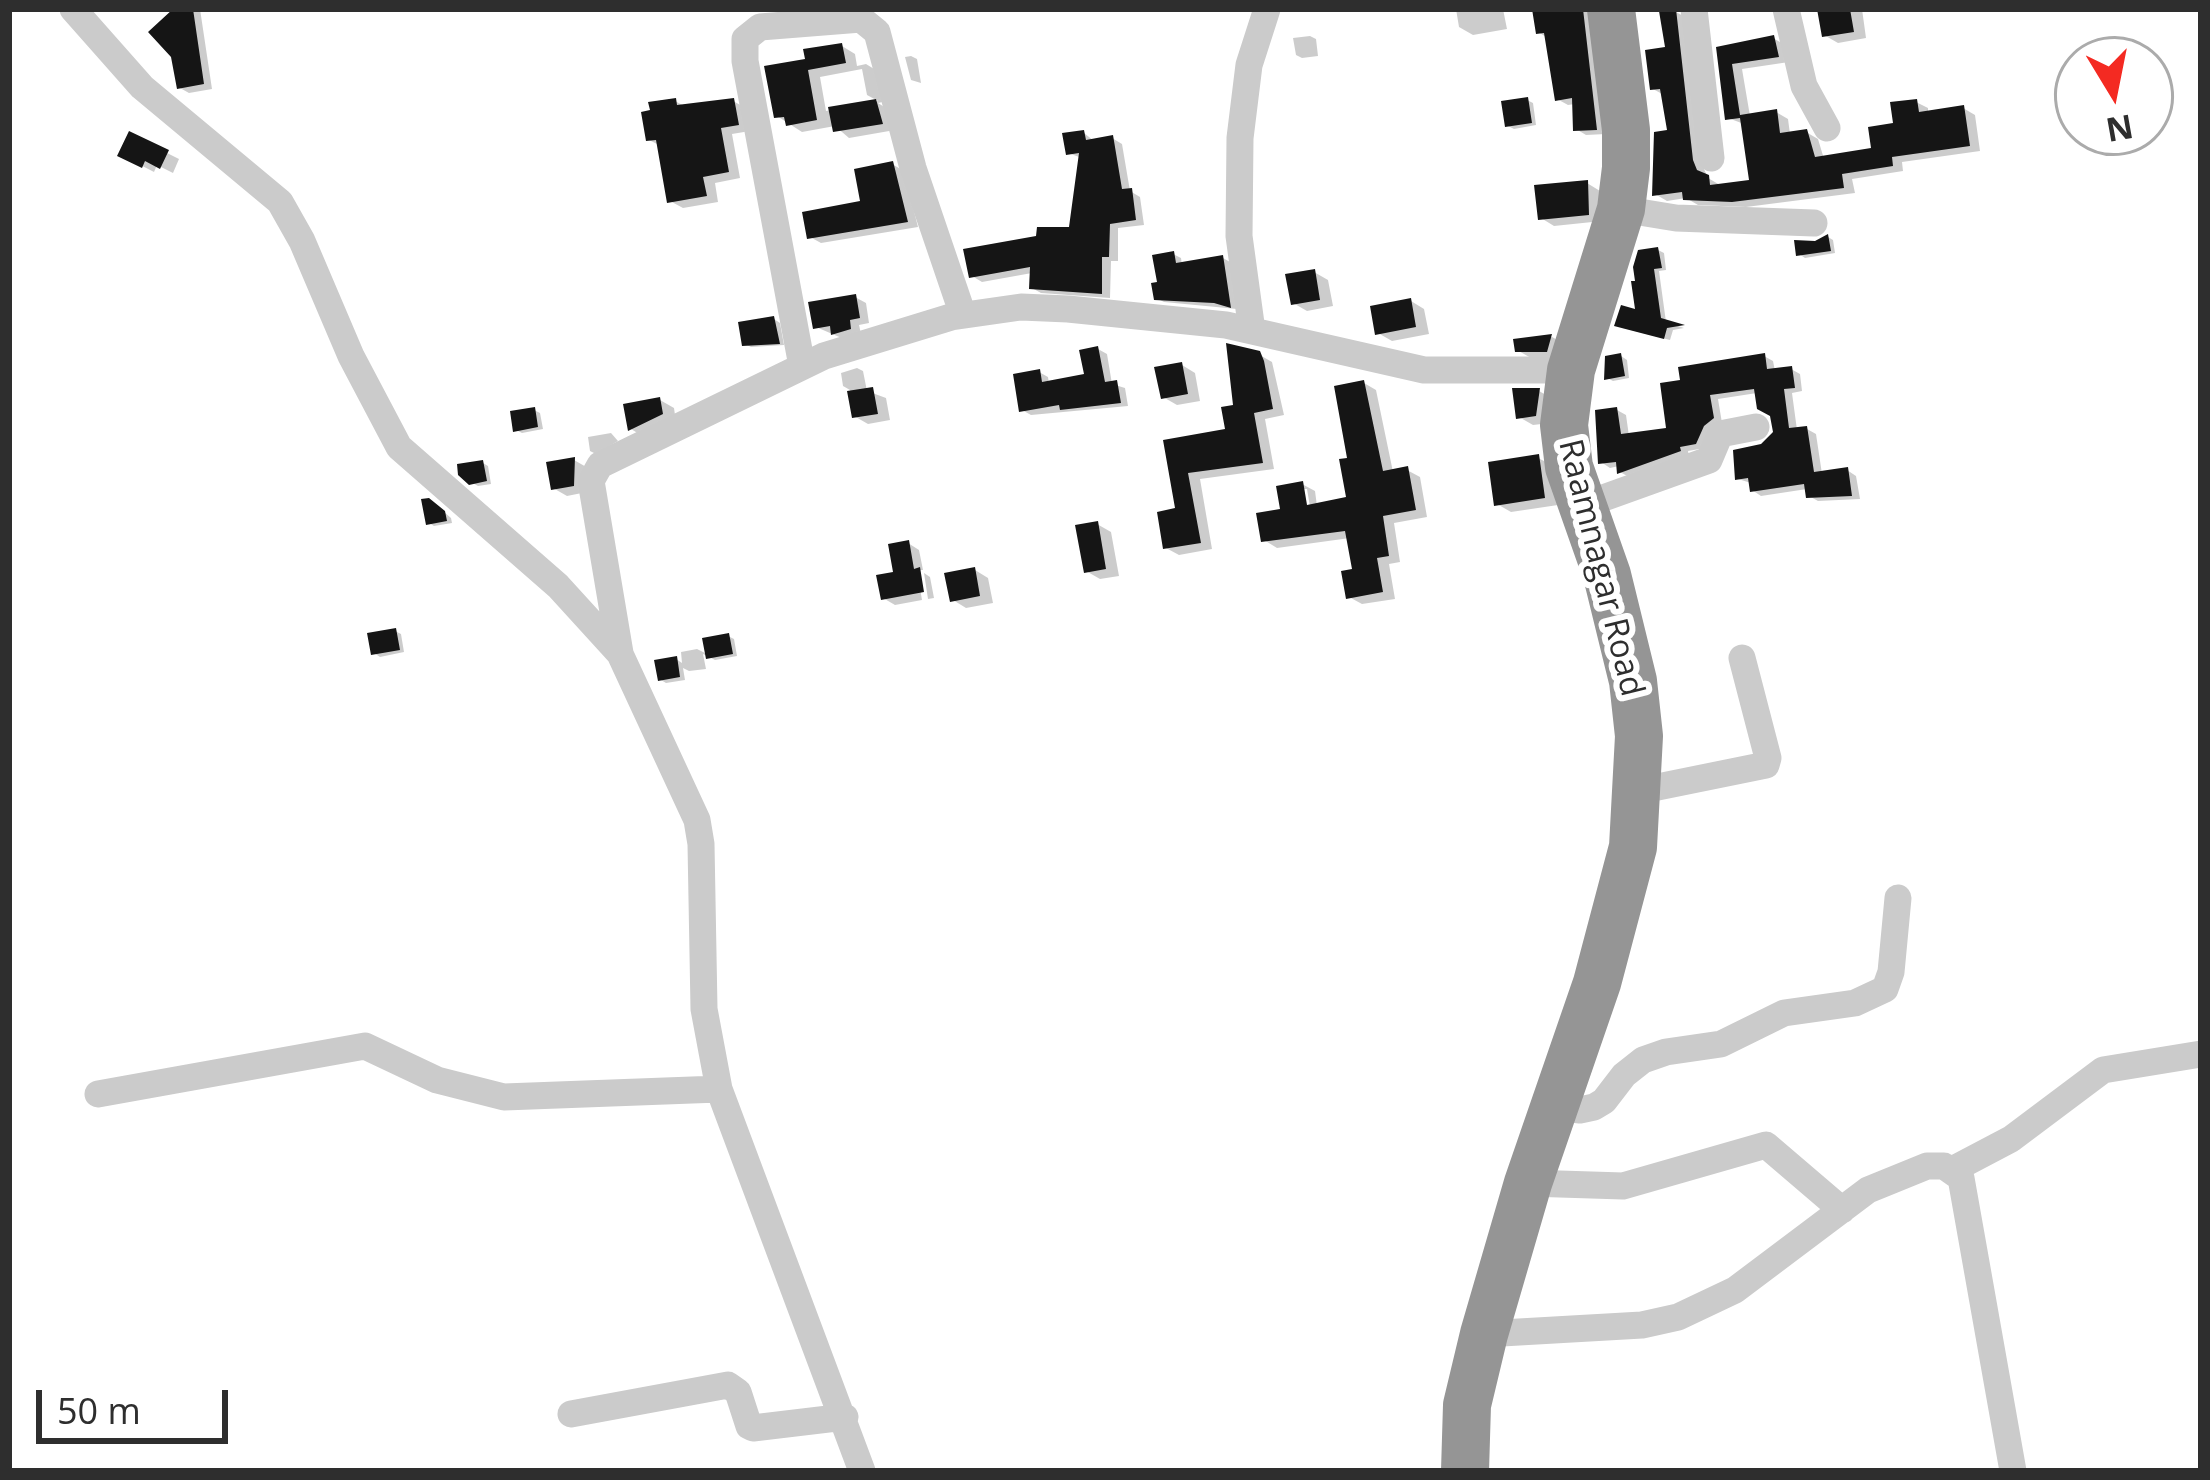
<!DOCTYPE html>
<html>
<head>
<meta charset="utf-8">
<style>
  body { margin:0 }
  #map { position:relative; width:2210px; height:1480px; overflow:hidden; background:#fff; font-family:"Open Sans",sans-serif }
  canvas { display:block }
  .frame { position:absolute; inset:0; border:12px solid #2e2e2e; pointer-events:none }
  .north { position:absolute; left:2054px; top:36px; width:120px; height:120px; box-sizing:border-box; background:#fff; border:3px solid #ababab; border-radius:50%; rotate:170deg; font-size:33px; font-weight:700; line-height:48px; text-align:center; color:#2e2e2e }
  .north::after { content:''; display:block; margin:auto; width:42px; height:54px; background:#f42a22; clip-path:polygon(50% 0,100% 100%,50% 72%,0 100%) }
  .scale { position:absolute; left:36px; top:1390px; width:192px; height:54px; box-sizing:border-box; border:6px solid #2e2e2e; border-top:0; padding-left:15px; font-size:36px; line-height:42px; white-space:nowrap; color:#2e2e2e; -webkit-text-stroke:9px #fff; paint-order:stroke }
</style>
</head>
<body>
<div id="map">
<canvas width="2210" height="1480"></canvas>
<div class="frame"></div>
<div class="north">N</div>
<div class="scale">50 m</div>
</div>
<script>
const g = document.querySelector('canvas').getContext('2d');
g.lineJoin = 'round';
function fill(path, color) { g.fillStyle = color; g.fill(path, 'evenodd'); }
const toPath = rows => new Path2D(rows.map(r => 'M' + r).join(''));
function trace(path, color, width, dash) { g.strokeStyle = color; g.lineWidth = width; g.lineCap = dash ? 'butt' : 'round'; g.setLineDash(dash || []); g.stroke(path); }
function write(font, color, halo, rows, align = 'center') {
  g.font = font + ' "Open Sans",sans-serif'; g.lineWidth = 12; g.setLineDash([]); g.textBaseline = 'middle'; g.strokeStyle = halo; g.fillStyle = color; for (const [text, x, y, turn = 0] of rows) {
    g.save(); g.translate(x, y); g.rotate((+turn || 0) * Math.PI / 180); g.textAlign = isNaN(turn) ? turn : align; if (halo) g.strokeText(text, 0, 0); g.fillText(text, 0, 0); g.restore();
  }
}
fill(toPath([
  [175,9,200,9,212,89,189,93,180,88],
  [1456,9,1503,9,1507,29,1473,35,1459,27],
  [1536,9,1595,9,1606,134,1586,135,1576,129,1575,104,1568,105,1557,99,1548,38,1538,32],
  [1820,9,1862,9,1866,38,1838,43,1824,35],
  [1676,12,1687,18,1704,169,1708,178,1720,185,1753,182,1744,124,1728,118,1720,49,1773,38,1785,45,1789,62,1742,69,1750,116,1776,112,1788,119,1790,134,1806,132,1818,139,1824,159,1875,151,1916,102,1928,108,1928,113,1963,108,1975,115,1980,151,1902,162,1903,171,1852,179,1855,193,1746,207,1698,205,1686,198,1667,201,1655,194,1670,133,1664,95,1653,89,1668,49],
  [1310,36,1316,39,1318,56,1302,58,1296,55,1293,38],
  [842,46,855,54,857,66,866,64,879,72,887,101,878,103,889,110,895,130,849,138,835,126,802,132,777,116,808,61],
  [862,69,867,95,878,101,826,111,820,77],
  [911,56,917,59,921,83,911,80,905,57],
  [1527,100,1533,103,1536,125,1514,129,1508,126],
  [675,101,688,108,733,101,746,108,750,131,732,134,740,178,715,183,718,202,683,208,670,201,661,146,649,140],
  [1084,133,1094,141,1112,138,1122,144,1130,191,1140,197,1144,225,1118,228,1118,261,1111,261,1110,298,1041,293,1032,288,1032,273,982,282,972,276,1072,230,1082,158,1068,153],
  [131,135,179,159,173,173,157,165,154,172,121,155],
  [892,164,904,171,918,227,821,243,810,237,863,204],
  [1587,183,1600,191,1602,221,1554,226,1541,218],
  [1828,237,1833,240,1835,253,1805,258,1799,254],
  [1658,250,1664,253,1666,270,1659,271,1666,322,1684,328,1673,330,1670,340,1623,328,1639,314],
  [1173,254,1181,258,1182,265,1223,258,1230,262,1237,309,1164,302,1156,298],
  [1314,272,1328,280,1333,306,1307,311,1293,303],
  [855,297,866,303,869,323,859,325,861,334,844,339,816,327],
  [1411,301,1424,309,1429,334,1392,341,1378,333],
  [774,319,780,323,784,345,751,347,745,344],
  [1552,337,1565,344,1560,358,1531,358,1517,350,1516,342],
  [1098,349,1107,354,1112,384,1125,388,1128,406,1031,415,1022,410,1039,372,1048,377,1049,384,1087,376],
  [1258,354,1272,362,1284,415,1265,419,1274,469,1200,479,1212,549,1179,555,1166,548,1179,511,1166,442,1229,431],
  [1621,356,1627,360,1629,378,1613,381,1607,378],
  [1764,356,1773,361,1775,371,1791,369,1800,374,1802,391,1792,393,1797,430,1807,429,1816,434,1822,474,1847,470,1856,476,1860,499,1818,501,1809,496,1807,489,1761,496,1752,490,1751,483,1738,479,1776,433,1773,415,1757,393,1718,399,1722,423,1705,448,1688,451,1689,456,1629,477,1620,472,1619,466,1610,468,1601,462,1617,410,1626,415,1629,436,1670,431,1663,386],
  [1182,365,1195,373,1200,401,1177,405,1163,397],
  [857,368,863,371,867,391,886,398,890,420,868,424,854,416,850,390,843,386,841,373],
  [1364,383,1376,390,1393,472,1407,470,1420,477,1427,517,1394,523,1400,562,1389,564,1395,599,1362,604,1349,597,1355,572,1350,538,1277,548,1264,540,1302,484,1315,491,1317,506,1349,500,1351,460],
  [1301,489,1307,489,1312,519,1307,520],
  [1539,391,1553,399,1550,423,1533,425,1519,417],
  [660,400,674,408,676,422,644,437,631,429],
  [534,410,540,413,543,429,522,433,516,430],
  [611,433,618,441,596,454,590,451,588,437],
  [1538,458,1552,465,1558,505,1511,512,1497,504],
  [574,460,588,468,587,492,567,496,553,488],
  [483,463,488,466,491,484,478,486,471,482],
  [436,505,451,518,452,523,434,526,429,523],
  [1097,524,1111,532,1119,576,1100,579,1086,571],
  [908,543,919,550,923,570,917,570,922,600,895,605,883,598],
  [975,570,988,578,993,603,966,608,953,600],
  [924,573,930,577,934,598,928,599],
  [395,631,401,634,404,652,380,657,374,653],
  [728,636,734,639,737,656,715,660,703,654,706,669,689,671,683,668,685,680,666,683,661,680,676,659,682,663,681,652,697,649,709,655]
]), '#0003');
fill(toPath([
  [173,9,193,9,204,84,177,89,171,57,148,32],
  [1532,9,1583,9,1597,130,1573,131,1572,98,1555,101,1544,33,1536,34],
  [1676,9,1693,160,1697,170,1709,175,1710,185,1749,180,1740,118,1725,120,1716,47,1774,35,1779,57,1732,64,1740,115,1777,109,1780,133,1807,129,1815,157,1871,148,1868,127,1893,123,1890,102,1917,99,1919,112,1964,105,1970,146,1892,157,1893,166,1842,174,1844,188,1732,202,1683,200,1682,192,1652,196,1654,132,1667,130,1660,89,1650,90,1645,50,1665,47,1659,11],
  [1817,9,1850,9,1854,32,1822,37],
  [842,43,846,63,808,70,817,120,786,126,784,117,774,118,764,66,805,59,803,49],
  [1528,97,1532,123,1505,127,1501,101],
  [676,98,677,105,734,98,739,125,721,128,729,172,703,177,707,196,667,203,656,140,646,141,641,112,650,110,648,102],
  [876,99,883,124,833,132,828,107],
  [1084,130,1086,140,1113,135,1122,189,1132,188,1136,220,1110,224,1109,257,1102,257,1102,294,1029,289,1030,267,969,278,963,249,1036,236,1037,227,1069,227,1079,153,1066,155,1062,133],
  [129,131,169,150,160,169,145,161,142,168,117,156],
  [893,161,908,222,807,239,802,212,860,201,854,169],
  [1588,180,1589,215,1538,220,1534,185],
  [1828,234,1831,251,1796,256,1794,240,1815,241],
  [1658,247,1662,268,1654,269,1661,318,1685,325,1667,328,1664,339,1614,326,1621,305,1635,309,1631,281,1635,281,1633,267,1638,250],
  [1174,251,1176,263,1223,255,1231,308,1214,303,1154,300,1151,283,1157,282,1152,255],
  [1315,269,1320,300,1291,305,1285,274],
  [856,294,860,318,850,320,851,329,831,335,830,326,813,329,808,302],
  [1411,298,1416,327,1375,335,1370,306],
  [774,316,780,344,742,346,738,322],
  [1552,334,1547,352,1515,352,1513,339],
  [1226,343,1260,351,1264,361,1273,409,1254,413,1263,463,1188,473,1201,543,1163,549,1157,512,1175,508,1163,440,1225,429,1221,407,1233,405],
  [1098,346,1105,382,1117,380,1121,403,1060,410,1059,405,1019,412,1013,374,1040,369,1042,382,1084,374,1079,350],
  [1621,353,1625,376,1604,380,1605,356],
  [1765,353,1767,369,1792,366,1795,388,1784,389,1789,428,1807,426,1814,472,1848,467,1852,496,1806,498,1804,484,1750,492,1748,478,1735,480,1733,450,1761,444,1773,432,1770,416,1757,409,1754,389,1710,395,1714,418,1704,426,1696,444,1680,447,1681,451,1617,474,1616,462,1598,464,1595,410,1617,407,1621,434,1666,428,1660,383,1680,380,1678,367],
  [1182,362,1188,394,1161,399,1154,367],
  [1364,380,1383,471,1408,466,1416,510,1383,516,1389,556,1377,558,1383,592,1346,599,1341,571,1352,569,1345,531,1261,542,1256,513,1280,509,1276,486,1303,481,1307,505,1346,497,1339,459,1347,458,1334,386],
  [873,387,878,414,852,418,847,391],
  [1512,388,1540,388,1536,416,1516,419],
  [660,397,663,414,628,431,623,404],
  [535,407,538,427,513,432,510,411],
  [1539,454,1545,498,1494,506,1488,462],
  [575,457,574,486,551,490,546,462],
  [483,460,487,481,469,485,458,475,457,464],
  [429,498,445,511,447,521,426,525,421,499],
  [1098,521,1106,569,1084,573,1075,525],
  [909,540,914,569,920,567,924,592,881,600,876,575,893,572,888,544],
  [975,567,980,596,950,602,944,573],
  [396,628,400,650,371,655,367,633],
  [729,633,733,654,706,659,702,638],
  [677,656,680,677,658,681,654,660]
]), '#151515');
trace(toPath([
  [73,9,142,87,280,202,302,241,351,356,399,447,558,586,620,654,697,820,701,844,704,1009,719,1089,862,1471],
  [1694,9,1711,158],
  [1786,9,1804,86,1827,128],
  [1621,209,1676,218,1814,223],
  [1252,331,1239,236,1240,138,1249,65,1267,9],
  [802,366,745,61,745,39,760,27,861,19,877,32,913,168,963,315],
  [1581,506,1709,460,1720,434,1756,427],
  [620,653,591,481,600,465,824,356,951,317,1021,307,1068,309,1226,325,1424,370,1571,370],
  [1638,791,1766,765,1768,758,1742,658],
  [98,1094,365,1046,437,1080,504,1097,719,1089],
  [1553,1107,1580,1110,1594,1107,1604,1101,1624,1075,1643,1060,1666,1052,1721,1044,1784,1013,1855,1003,1885,989,1891,972,1898,898],
  [1954,1169,2011,1139,2103,1070,2201,1054],
  [1528,1183,1623,1186,1766,1145,1842,1210],
  [1484,1334,1642,1325,1678,1317,1735,1290,1868,1190,1927,1166,1944,1166,1961,1178,2013,1471],
  [571,1414,728,1385,738,1392,749,1426,753,1428,845,1417]
]), '#cbcbcb', 27);
trace(toPath([
  [1465,1471,1467,1405,1484,1334,1528,1183,1597,983,1633,847,1639,736,1633,681,1607,575,1569,467,1564,425,1571,370,1621,209,1626,168,1626,130,1611,9]
]), '#959595', 48);
write('33px', '#2e2e2e', '#fff', [
  ["Raamnagar Road",1600,568,76]
]);
</script>
</body>
</html>
